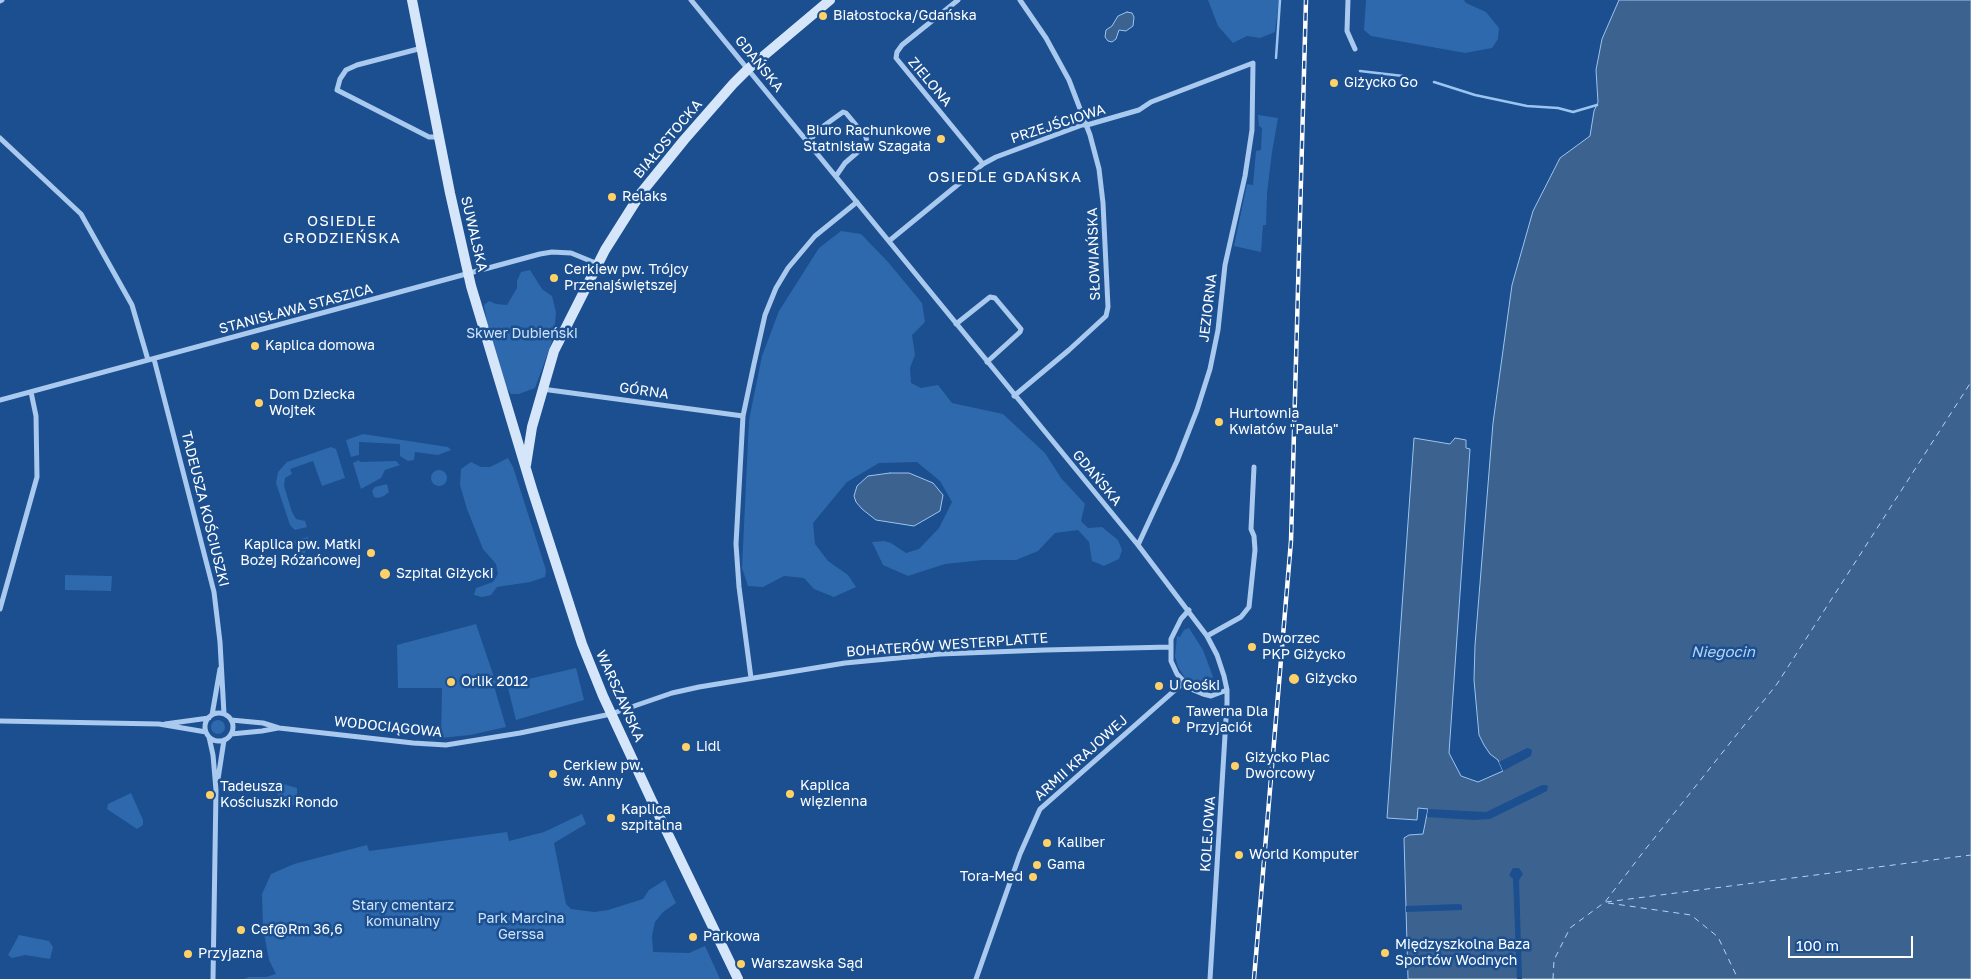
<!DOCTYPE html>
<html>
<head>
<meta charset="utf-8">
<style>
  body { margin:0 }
  #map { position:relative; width:1971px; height:979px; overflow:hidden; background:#1b4f8f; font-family:"Golos Text",sans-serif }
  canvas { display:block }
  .scale { position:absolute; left:1788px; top:936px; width:125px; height:22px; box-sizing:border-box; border:2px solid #fff; border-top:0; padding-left:6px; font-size:15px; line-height:18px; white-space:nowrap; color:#fff; -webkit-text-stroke:4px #1b4f8f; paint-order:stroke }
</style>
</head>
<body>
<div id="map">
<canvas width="1971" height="979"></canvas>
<div class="scale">100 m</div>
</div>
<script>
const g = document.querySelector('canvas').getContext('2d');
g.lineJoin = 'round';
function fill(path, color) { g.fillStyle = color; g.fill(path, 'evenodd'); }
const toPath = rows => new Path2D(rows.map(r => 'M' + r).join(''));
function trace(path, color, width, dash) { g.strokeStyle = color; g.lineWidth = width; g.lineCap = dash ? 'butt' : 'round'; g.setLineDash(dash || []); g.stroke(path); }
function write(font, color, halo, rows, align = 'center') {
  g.font = font + ' "Golos Text",sans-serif'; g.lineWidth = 5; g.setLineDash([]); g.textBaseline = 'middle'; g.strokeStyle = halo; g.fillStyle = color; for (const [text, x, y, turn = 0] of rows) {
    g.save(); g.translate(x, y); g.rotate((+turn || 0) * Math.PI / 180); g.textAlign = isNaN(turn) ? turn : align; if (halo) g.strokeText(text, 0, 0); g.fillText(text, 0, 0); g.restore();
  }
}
fill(toPath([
  [1208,0,1279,0,1275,32,1260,38,1247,36,1233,43,1218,26],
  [1366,0,1464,0,1466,3,1486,12,1499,28,1498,39,1492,48,1465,53,1371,36,1364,30],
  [1258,115,1278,118,1272,152,1267,193,1266,225,1263,225,1261,252,1234,246,1247,184,1253,185,1256,151,1261,150,1262,128,1259,126],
  [841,231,861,234,888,262,922,303,925,322,912,335,915,355,910,368,911,383,921,388,938,385,952,403,1003,414,1045,453,1061,478,1085,504,1081,521,1088,528,1102,527,1118,540,1122,550,1119,559,1104,566,1092,561,1089,542,1078,530,1055,533,1038,551,1016,560,983,560,945,564,908,576,883,565,872,542,884,541,891,543,906,553,919,549,939,528,952,502,940,481,917,462,879,463,847,482,813,523,815,544,828,561,848,575,856,587,834,597,814,589,804,578,784,576,763,587,748,586,742,568,749,420,762,356,779,311,819,248],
  [530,270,542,289,552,296,556,312,554,336,535,388,519,394,511,394,505,386,487,322,484,305,489,301,496,304,507,305,517,288,517,281,521,272],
  [363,434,448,447,451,450,438,455,415,452,414,460,408,461,400,456,400,444,359,442,359,455,351,457,346,440],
  [331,447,336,449,345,478,322,486,313,461,290,469,292,474,285,478,284,486,292,512,296,519,305,521,307,527,295,530,290,525,276,483,278,472,287,462],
  [508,458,513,467,546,570,545,577,530,582,497,587,491,595,482,597,474,595,476,588,493,582,498,574,496,564,483,549,467,509,460,485,461,469,471,462,481,467,490,467],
  [359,460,360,462,396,461,400,465,385,470,381,478,361,489,353,463],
  '431 478a8 8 0 1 1 16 0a8 8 0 1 1-16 0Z',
  [387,484,389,492,384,496,378,498,374,497,372,491,375,487],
  [308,537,309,541,304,555,298,551,293,541],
  [65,575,112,576,111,591,65,590],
  [476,624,495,680,502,678,503,683,494,686,506,727,470,735,441,738,442,688,398,688,397,645],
  [1189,628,1203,650,1213,677,1200,688,1190,683,1185,678,1178,667,1175,656,1177,636,1180,637,1184,630],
  [576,668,584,700,516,720,507,684],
  '211 727a7 7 0 1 1 14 0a7 7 0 1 1-14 0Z',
  [273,781,297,788,297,804,283,808],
  [131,793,143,820,143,825,137,829,107,809,108,804],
  [582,814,586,824,554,843,566,904,571,909,594,912,608,910,643,899,649,890,665,880,676,903,663,912,655,922,652,936,653,952,689,953,705,946,720,979,244,979,249,977,266,977,276,974,269,960,263,928,262,894,271,874,294,864,367,845,369,851,507,832,509,841,544,832],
  [19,935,49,941,53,947,50,959,25,955,12,958,8,955]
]), '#2e69ad');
const water = toPath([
  [1619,0,1971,0,1971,979,1408,979,1404,838,1409,835,1423,834,1428,809,1418,808,1417,820,1387,818,1414,438,1450,444,1455,438,1466,440,1466,448,1470,449,1449,753,1461,776,1478,782,1503,771,1498,760,1490,754,1484,745,1479,735,1474,680,1475,645,1493,423,1512,285,1533,211,1560,158,1590,136,1594,111,1598,102,1596,70,1602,39,1619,0],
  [1127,12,1132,13,1134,17,1133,26,1126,31,1119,30,1116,39,1112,42,1108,41,1105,37,1106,30,1112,26,1118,16,1127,12],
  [890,473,909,473,933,483,943,495,940,511,914,526,876,520,862,509,856,502,854,496,857,486,868,476,890,473]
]);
fill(water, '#3c6290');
trace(water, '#9cc4f0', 1);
fill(toPath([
  [1527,748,1531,749,1532,751,1531,756,1503,771,1499,762],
  [1542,785,1546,785,1548,786,1547,791,1490,819,1474,820,1427,817,1428,809,1486,812],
  [1513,868,1519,868,1523,874,1519,880,1522,979,1517,979,1513,879,1509,875],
  [1459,904,1462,905,1462,910,1406,912,1406,906]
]), '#1b4f8f');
trace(toPath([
  [1276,58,1280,0],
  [1360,71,1403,76,1409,80],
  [1434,82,1475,95,1527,106,1558,108,1573,112,1597,105]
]), '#9cc4f0', 2.5);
trace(toPath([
  [1606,902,1971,855],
  [1608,903,1691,915,1718,937,1738,979],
  [1553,979,1554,960,1570,928,1605,902,1644,851,1777,684,1971,382]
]), '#b5d3f5', 1, [6, 5]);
trace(toPath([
  [691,0,1138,545,1207,636,1217,655,1224,676,1227,690,1227,703,1210,979],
  [958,0,902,45,897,52,896,58,983,164],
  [1348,0,1347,31,1355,49],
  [0,1,2,0],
  [422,48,357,65,346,70,340,79,337,90,429,137,439,137],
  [0,138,81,214,132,305,148,360],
  [809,142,818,130,843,112,846,113,866,137,867,144,845,163,836,176],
  [889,241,983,164,996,157,1082,125,1087,125,1139,110,1151,102,1253,63,1252,130,1245,176,1225,265,1218,330,1210,369,1197,410,1177,461,1138,545],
  [956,324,990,297,995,298,1021,329,1020,332,987,362],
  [154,359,214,592,220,642,224,714],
  [542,389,743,416],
  [1014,396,1069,350,1106,316,1108,307,1103,203,1099,169,1090,135,1069,80,1046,38,1020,0],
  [0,400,540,254,552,252,571,253,598,264],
  [0,609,37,477,36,416,31,392],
  [1189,610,1181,619,1171,639,1171,661,1177,674,1191,689,1203,694,1211,696,1227,690],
  [1207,636,1241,617,1249,607,1255,550,1254,536,1251,529,1254,467],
  [751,678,739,587,736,544,743,416,754,364,765,315,776,288,788,268,815,236,857,202],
  '205 727a14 14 0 1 1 28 0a14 14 0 1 1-28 0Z',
  [212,715,220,669],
  [231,720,263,723,279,728,413,743,446,745,520,733,611,714,672,693,699,687,845,663,940,654,1045,650,1170,647],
  [0,721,159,724,206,732],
  [165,724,209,718],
  [231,734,262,731,278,728],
  [209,737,213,755,216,790,213,979],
  [218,779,224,740],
  [976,979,1020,854,1040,809,1184,682]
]), '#a9c9ee', 5);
trace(toPath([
  [412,0,450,193,471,286,532,489,582,644,603,696,651,799,738,979],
  [526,465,532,427,554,351,605,250,641,193,684,140,733,84,748,69,830,0]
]), '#d6e6fa', 10);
const rail = toPath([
  [1254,979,1291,541,1306,0]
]);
trace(rail, '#fff', 4.5);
trace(rail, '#1b4f8f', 2.5, [8]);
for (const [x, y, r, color] of [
  [823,16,5,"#ffd166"],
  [1334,83,5,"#ffd166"],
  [941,139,5,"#ffd166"],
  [612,197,5,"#ffd166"],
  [554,278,5,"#ffd166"],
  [255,346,5,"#ffd166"],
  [259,403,5,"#ffd166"],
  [1219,422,5,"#ffd166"],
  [371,553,5,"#ffd166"],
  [385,574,6,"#ffd166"],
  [1252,647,5,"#ffd166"],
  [1294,679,6,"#ffd166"],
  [451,682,5,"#ffd166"],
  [1159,686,5,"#ffd166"],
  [1176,720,5,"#ffd166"],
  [686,747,5,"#ffd166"],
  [1235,766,5,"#ffd166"],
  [553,774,5,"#ffd166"],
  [790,794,5,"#ffd166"],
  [210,795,5,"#ffd166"],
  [611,818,5,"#ffd166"],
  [1047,843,5,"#ffd166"],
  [1239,855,5,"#ffd166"],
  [1037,865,5,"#ffd166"],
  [1033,877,5,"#ffd166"],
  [241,930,5,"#ffd166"],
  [693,937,5,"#ffd166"],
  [1385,953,5,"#ffd166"],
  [188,954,5,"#ffd166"],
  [741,964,5,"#ffd166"]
]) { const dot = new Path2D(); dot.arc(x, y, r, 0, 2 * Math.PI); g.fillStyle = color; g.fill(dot); trace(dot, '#1b4f8f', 2); }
write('14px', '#fff', '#1b4f8f', [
  ["Białostocka/Gdańska",833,16],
  ["Giżycko Go",1344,83],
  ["Biuro Rachunkowe",931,131,"right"],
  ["Statnisław Szagała",931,147,"right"],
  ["Relaks",622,197],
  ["Cerkiew pw. Trójcy",564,270],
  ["Przenajświętszej",564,286],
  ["Kaplica domowa",265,346],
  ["Dom Dziecka",269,395],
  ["Wojtek",269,411],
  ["Hurtownia",1229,414],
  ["Kwiatów \"Paula\"",1229,430],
  ["Kaplica pw. Matki",361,545,"right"],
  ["Bożej Różańcowej",361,561,"right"],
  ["Szpital Giżycki",396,574],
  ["Dworzec",1262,639],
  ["PKP Giżycko",1262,655],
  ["Giżycko",1305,679],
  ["Orlik 2012",461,682],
  ["U Gośki",1169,686],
  ["Tawerna Dla",1186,712],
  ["Przyjaciół",1186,728],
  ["Lidl",696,747],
  ["Giżycko Plac",1245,758],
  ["Dworcowy",1245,774],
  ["Cerkiew pw.",563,766],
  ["św. Anny",563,782],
  ["Kaplica",800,786],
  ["więzienna",800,802],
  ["Tadeusza",220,787],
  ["Kościuszki Rondo",220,803],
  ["Kaplica",621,810],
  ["szpitalna",621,826],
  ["Kaliber",1057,843],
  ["World Komputer",1249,855],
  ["Gama",1047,865],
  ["Tora-Med",1023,877,"right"],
  ["Cef@Rm 36,6",251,930],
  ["Parkowa",703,937],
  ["Międzyszkolna Baza",1395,945],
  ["Sportów Wodnych",1395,961],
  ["Przyjazna",198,954],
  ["Warszawska Sąd",751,964]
], 'left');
write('14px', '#fff', '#1b4f8f', [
  ["GDAŃSKA",759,64,51],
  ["ZIELONA",930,82,50],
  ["PRZEJŚCIOWA",1058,124,-18],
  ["BIAŁOSTOCKA",668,139,-50],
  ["SUWALSKA",474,234,77],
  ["SŁOWIAŃSKA",1094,254,-92],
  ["JEZIORNA",1208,308,-83],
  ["STANISŁAWA STASZICA",296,309,-15],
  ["GÓRNA",644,391,8],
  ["GDAŃSKA",1097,478,50],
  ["TADEUSZA KOŚCIUSZKI",205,509,76],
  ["BOHATERÓW WESTERPLATTE",947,645,-4],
  ["WARSZAWSKA",620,696,66],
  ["WODOCIĄGOWA",388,727,6],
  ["ARMII KRAJOWEJ",1081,758,-42],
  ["KOLEJOWA",1208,834,-86]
]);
write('14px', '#cfe3fa', '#1b4f8f', [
  ["Skwer Dubieński",522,334],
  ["Stary cmentarz",403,906],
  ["komunalny",403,922],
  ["Park Marcina",521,919],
  ["Gerssa",521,935]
]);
g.letterSpacing = '1px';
write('15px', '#fff', '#1b4f8f', [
  ["OSIEDLE GDAŃSKA",1005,177],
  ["OSIEDLE",342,221],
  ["GRODZIEŃSKA",342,238]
]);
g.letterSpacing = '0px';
write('italic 15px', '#b5d3f5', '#1b4f8f', [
  ["Niegocin",1723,652]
]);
</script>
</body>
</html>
